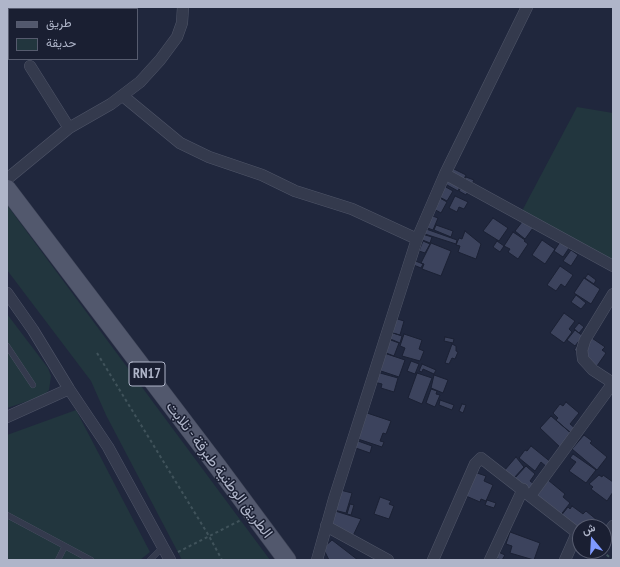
<!DOCTYPE html>
<html>
<head>
<meta charset="utf-8">
<style>
  body { margin:0 }
  #map { position:relative; width:620px; height:567px; overflow:hidden; background:#20273d; font-family:"PT Sans Narrow",Vazirmatn,sans-serif }
  canvas { display:block }
  .frame { position:absolute; inset:0; border:8px solid #afb5c9; pointer-events:none }
  .legend { position:absolute; left:8px; top:8px; width:130px; height:52px; box-sizing:border-box; background:#1a1f32; border:1px solid #565b6e; margin:0; padding:5px 7px; list-style:none; font-size:12px; color:#afb5c9 }
  .legend li { display:flex; align-items:center; gap:8px; height:20px }
  .legend b { width:20px; border:1px solid #565b6e }
  .north { position:absolute; left:572px; top:519px; width:40px; height:40px; box-sizing:border-box; background:#1a1f32; border:1px solid #565b6e; border-radius:50%; rotate:342deg; font-size:11px; font-weight:700; line-height:16px; text-align:center; color:#afb5c9 }
  .north::after { content:''; display:block; margin:auto; width:14px; height:18px; background:#7e99ff; clip-path:polygon(50% 0,100% 100%,50% 72%,0 100%) }
</style>
</head>
<body>
<div id="map">
<canvas width="620" height="567"></canvas>
<div class="frame"></div>
<ul class="legend">
<li><b style="height:5px;background:#52586d"></b>طريق</li>
<li><b style="height:11px;background:#22363e"></b>حديقة</li>
</ul>
<div class="north">ش</div>
</div>
<script>
const g = document.querySelector('canvas').getContext('2d');
g.lineJoin = 'round';
function fill(path, color) { g.fillStyle = color; g.fill(path, 'evenodd'); }
const toPath = rows => new Path2D(rows.map(r => 'M' + r).join(''));
function trace(path, color, width, dash) { g.strokeStyle = color; g.lineWidth = width; g.lineCap = dash ? 'butt' : 'round'; g.setLineDash(dash || []); g.stroke(path); }
function write(font, color, halo, rows, align = 'center') {
  g.font = font + ' "PT Sans Narrow",Vazirmatn,sans-serif'; g.lineWidth = 3; g.setLineDash([]); g.textBaseline = 'middle'; g.strokeStyle = halo; g.fillStyle = color; for (const [text, x, y, turn = 0] of rows) {
    g.save(); g.translate(x, y); g.rotate((+turn || 0) * Math.PI / 180); g.textAlign = isNaN(turn) ? turn : align; if (halo) g.strokeText(text, 0, 0); g.fillText(text, 0, 0); g.restore();
  }
}
fill(toPath([
  [577,107,613,113,613,262,522,211],
  [7,205,270,560,182,560,106,415,91,381,7,270],
  [7,314,48,368,51,376,49,390,43,396,7,408],
  [76,410,150,552,140,560,7,560,7,435]
]), '#22363e');
const building = toPath([
  [446,165,466,175,458,191,438,180,446,165],
  [466,177,474,180,466,195,459,191,466,177],
  [444,186,453,191,447,201,438,196,444,186],
  [455,196,468,202,464,209,459,207,457,212,449,208,455,196],
  [438,197,447,202,441,213,432,208,438,197],
  [430,215,438,218,433,230,425,227,430,215],
  [493,218,508,228,499,241,483,231,493,218],
  [522,222,533,228,525,239,515,231,522,222],
  [436,225,453,231,451,237,434,230,436,225],
  [426,229,457,240,456,244,425,234,426,229],
  [465,231,481,244,476,259,458,252,460,246,456,245,459,238,462,239,465,231],
  [513,232,525,240,524,241,528,244,518,259,508,252,510,249,504,246,513,232],
  [422,234,432,237,430,243,420,239,422,234],
  [542,240,555,249,545,264,532,255,542,240],
  [423,241,430,244,425,253,419,251,423,241],
  [497,241,504,246,500,252,493,247,497,241],
  [560,242,569,248,563,257,554,251,560,242],
  [431,243,451,251,441,276,422,269,424,264,421,263,431,243],
  [571,250,578,255,571,266,563,261,571,250],
  [413,260,423,264,421,268,411,264,413,260],
  [560,266,573,275,565,287,561,284,556,291,547,285,560,266],
  [588,274,596,280,594,284,585,278,588,274],
  [584,278,600,289,591,304,574,293,584,278],
  [576,295,586,303,581,309,571,302,576,295],
  [564,313,575,321,569,329,572,332,564,343,550,333,564,313],
  [391,317,404,321,400,335,386,331,391,317],
  [579,323,584,327,579,333,574,329,579,323],
  [575,330,583,336,575,346,567,340,575,330],
  [390,332,402,336,400,343,388,338,390,332],
  [404,334,422,340,419,349,424,351,420,361,402,356,405,348,400,346,404,334],
  [586,334,605,347,602,350,606,353,597,366,574,350,586,334],
  [445,337,454,339,453,343,444,341,445,337],
  [385,338,399,343,394,356,381,351,385,338],
  [452,344,456,346,456,351,458,352,455,359,452,358,449,364,445,363,452,344],
  [381,352,405,360,399,377,375,369,381,352],
  [411,361,419,364,415,374,407,371,411,361],
  [422,364,436,370,434,374,423,369,422,372,419,371,422,364],
  [373,371,398,378,394,392,381,388,382,384,370,381,373,371],
  [417,373,432,378,422,404,408,398,417,373],
  [434,375,448,380,443,393,431,388,434,375],
  [431,389,437,391,436,394,440,395,435,407,426,403,431,389],
  [440,400,454,405,452,410,439,405,440,400],
  [566,402,579,413,570,424,576,429,572,434,556,420,558,418,553,413,560,404,563,406,566,402],
  [462,404,466,405,463,413,459,411,462,404],
  [364,412,391,421,386,434,383,433,380,441,384,442,382,447,355,438,364,412],
  [551,416,572,434,562,449,540,428,551,416],
  [584,435,592,441,590,443,607,457,597,470,572,449,584,435],
  [355,440,372,446,370,453,353,447,355,440],
  [531,446,552,463,548,468,541,462,535,471,519,458,525,450,527,451,531,446],
  [573,454,596,470,586,483,569,471,576,462,570,458,573,454],
  [516,457,524,467,513,479,504,471,516,457],
  [471,466,479,469,477,473,486,476,484,481,493,485,486,501,481,499,480,502,459,493,471,466],
  [526,466,535,474,530,481,534,484,529,490,515,478,526,466],
  [599,475,602,477,603,475,613,482,613,492,607,501,591,489,593,487,589,484,599,475],
  [548,480,565,494,563,497,570,503,559,517,535,497,548,480],
  [340,490,352,493,346,513,334,510,340,490],
  [380,497,391,501,389,504,394,506,389,519,374,514,380,497],
  [487,500,496,503,494,508,485,505,487,500],
  [350,504,354,505,351,515,347,514,350,504],
  [572,506,583,514,586,511,597,520,592,527,580,527,580,533,560,517,568,507,570,509,572,506],
  [332,510,361,519,351,540,328,525,332,510],
  [510,532,540,543,534,560,510,553,512,546,506,544,510,532],
  [332,540,358,560,329,560,323,548,332,540],
  [496,551,505,555,502,560,493,558,496,551]
]);
fill(building, '#3c435d');
trace(building, '#1b2134', 1);
const lane = toPath([
  [7,346,33,385],
  [7,515,91,560],
  [58,560,65,546],
  [150,560,163,547]
]);
const street = toPath([
  [30,66,69,128],
  [123,96,180,143,209,157,262,175,295,191,352,209,417,239],
  [445,174,613,266],
  [7,179,69,128,111,104,140,82,160,60,177,37,182,23,183,7],
  [7,293,33,330,69,389,108,447,170,560],
  [613,294,585,340,582,350,583,359,593,370,613,383],
  [7,417,69,389],
  [531,495,613,383],
  [326,526,388,560],
  [604,538,613,526],
  [317,560,334,499,417,239,445,174,527,7],
  [433,560,475,464,481,458,580,535],
  [490,560,523,489],
  [565,560,577,533]
]);
const primary = toPath([
  [7,189,218,467,287,560]
]);
trace(lane, '#4f5568', 6);
trace(street, '#4f5568', 12);
trace(primary, '#3d4356', 19);
trace(toPath([
  [97,353,209,536,222,560],
  [602,551,613,560],
  [178,552,241,520]
]), '#40535b', 2, [3, 3]);
trace(lane, '#343a4d', 5.5);
trace(street, '#343a4d', 11);
trace(primary, '#52586d', 18);
for (const [x, y, w] of [
  [147,374,36]
]) { const box = new Path2D(); box.roundRect(x - w / 2, y - 12, w, 24, 3); g.fillStyle = '#1a1f32'; g.fill(box); trace(box, '#afb5c9', 1); }
write('bold 14px', '#afb5c9', null, [
  ["RN17",147,374]
]);
write('15px', '#afb5c9', '#1a1f32', [
  ["الطريق الوطنية طبرقة - تلابت",219,470,53]
]);
</script>
</body>
</html>
